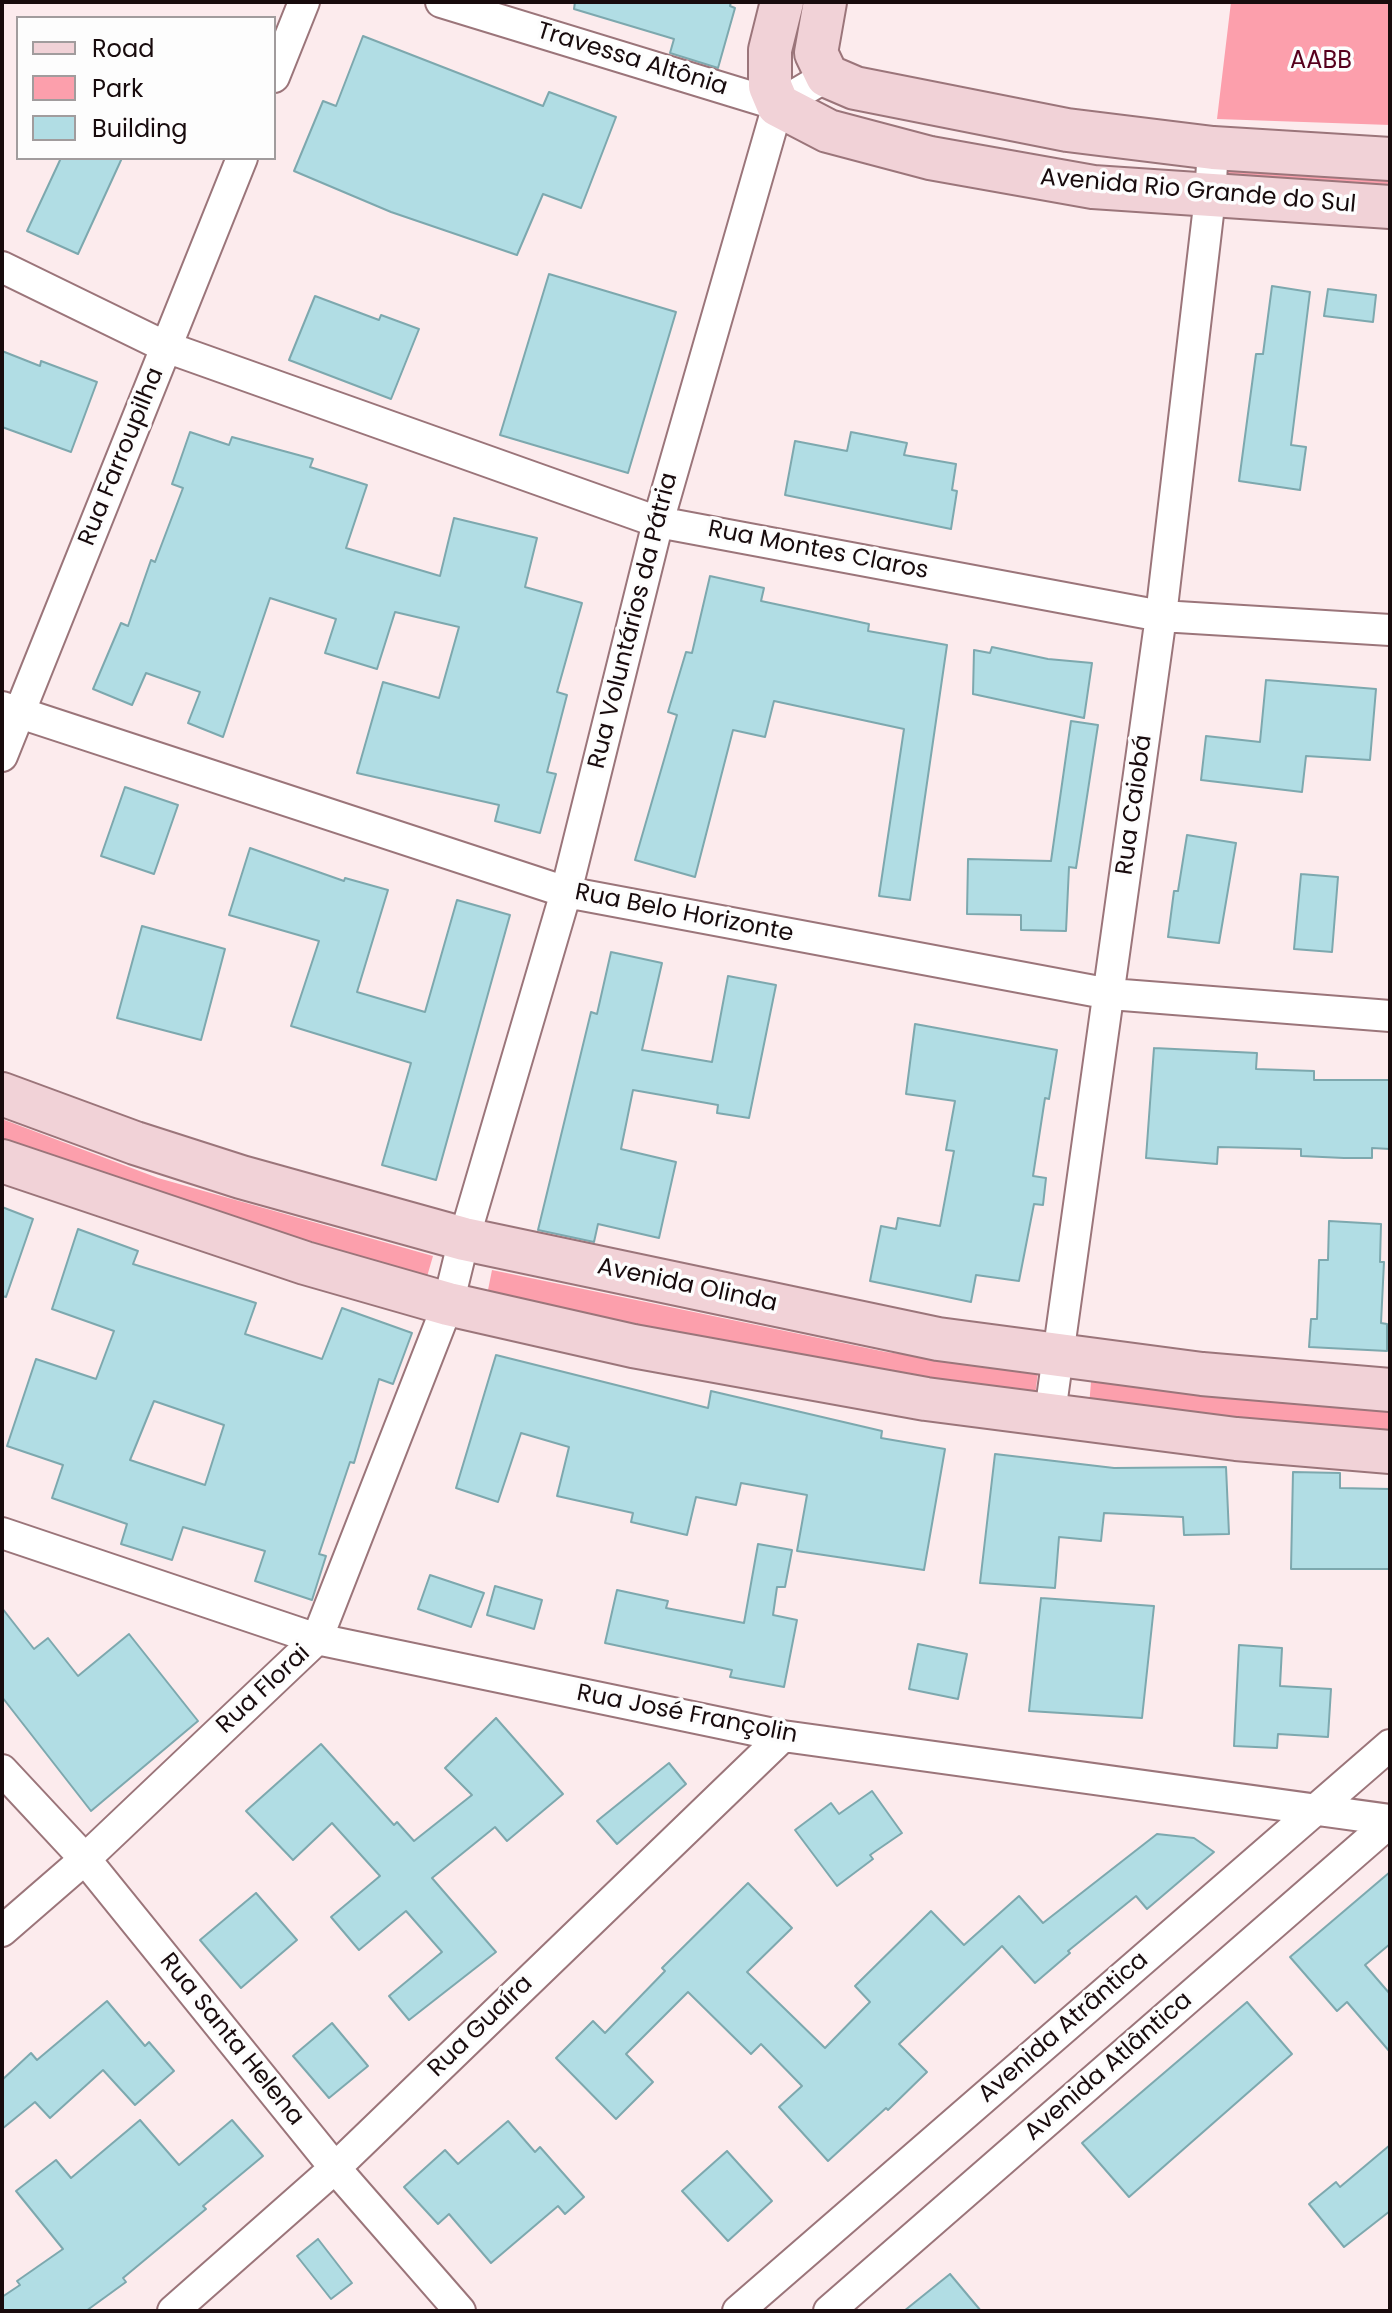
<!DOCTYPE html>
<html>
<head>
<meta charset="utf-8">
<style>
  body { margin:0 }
  #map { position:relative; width:1392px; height:2313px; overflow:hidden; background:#fcebed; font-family:Poppins,sans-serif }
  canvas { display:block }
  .frame { position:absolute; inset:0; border:4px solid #180b0d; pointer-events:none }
  .legend { position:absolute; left:16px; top:16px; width:260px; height:144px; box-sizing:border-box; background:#fdfdfd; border:2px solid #a19c9d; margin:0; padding:10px 14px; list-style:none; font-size:24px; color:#180b0d }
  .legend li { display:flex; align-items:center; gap:16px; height:40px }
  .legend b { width:40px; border:2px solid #a19c9d }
</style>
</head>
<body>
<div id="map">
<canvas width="1392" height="2313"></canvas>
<div class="frame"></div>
<ul class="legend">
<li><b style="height:10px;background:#f1d2d7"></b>Road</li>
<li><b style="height:22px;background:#fc9fac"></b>Park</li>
<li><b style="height:22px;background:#b1dde4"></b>Building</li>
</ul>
</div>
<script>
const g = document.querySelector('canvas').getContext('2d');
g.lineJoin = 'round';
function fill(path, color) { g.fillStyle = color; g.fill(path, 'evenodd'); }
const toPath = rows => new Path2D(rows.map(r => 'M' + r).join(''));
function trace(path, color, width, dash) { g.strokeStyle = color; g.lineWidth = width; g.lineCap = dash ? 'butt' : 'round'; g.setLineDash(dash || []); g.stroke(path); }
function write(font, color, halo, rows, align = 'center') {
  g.font = font + ' Poppins,sans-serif'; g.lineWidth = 7; g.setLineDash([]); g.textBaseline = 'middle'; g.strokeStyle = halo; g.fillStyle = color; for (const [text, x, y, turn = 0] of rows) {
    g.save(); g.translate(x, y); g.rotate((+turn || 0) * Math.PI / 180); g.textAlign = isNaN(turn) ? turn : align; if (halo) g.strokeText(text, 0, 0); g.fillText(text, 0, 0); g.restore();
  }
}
fill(toPath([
  [1231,2,1390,2,1390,125,1217,119],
  [1221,170,1390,181,1390,200,1220,188],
  [2,1119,158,1178,433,1256,426,1280,2,1144],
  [492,1270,886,1352,1038,1372,1035,1396,881,1377,487,1295],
  [1091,1382,1390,1408,1390,1434,1089,1406]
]), '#fc9fac');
const building = toPath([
  [575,2,731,2,730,6,735,8,718,68,670,53,674,39,574,9,575,2],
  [363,36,543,106,549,92,616,117,581,208,543,194,517,255,391,212,294,171,323,101,336,106,363,36],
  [61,158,122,158,78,254,27,231,61,158],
  [549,274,676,312,628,473,500,435,549,274],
  [1272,286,1310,292,1291,445,1306,447,1300,490,1239,481,1256,354,1263,354,1272,286],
  [1328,289,1376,295,1373,322,1324,316,1328,289],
  [315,296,379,320,381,315,419,329,391,399,289,360,315,296],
  [2,351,40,366,41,361,97,382,71,452,2,427,2,351],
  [190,432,229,445,232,437,313,459,310,467,367,485,346,548,440,576,454,518,537,538,525,587,582,603,557,692,567,695,547,772,556,774,540,833,495,821,499,805,357,773,383,682,439,698,459,627,395,612,377,669,325,653,336,619,270,598,223,737,188,723,200,692,146,673,132,705,93,689,121,623,128,626,151,560,155,562,183,488,172,484,190,432],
  [851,432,907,443,904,455,956,464,952,490,957,491,951,529,785,495,795,441,847,451,851,432],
  [710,576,764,588,761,601,869,624,868,631,947,645,910,900,879,896,904,729,774,701,765,737,733,730,695,877,635,860,677,715,668,712,686,652,692,653,710,576],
  [992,647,1048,659,1092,663,1084,718,973,694,974,650,990,653,992,647],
  [1266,680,1376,689,1370,760,1306,756,1302,792,1201,780,1206,736,1260,742,1266,680],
  [1071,721,1098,725,1076,868,1069,867,1066,931,1021,930,1021,915,967,914,968,859,1051,861,1071,721],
  [125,787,178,805,154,874,101,856,125,787],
  [1187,835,1236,843,1219,943,1168,937,1174,891,1178,891,1187,835],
  [250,848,344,881,345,878,388,890,357,992,425,1012,457,900,510,915,436,1180,382,1165,411,1063,291,1026,319,941,229,915,250,848],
  [1301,874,1338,877,1332,952,1294,949,1301,874],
  [142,926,225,949,201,1040,117,1018,142,926],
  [611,952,662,963,642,1050,712,1062,728,976,776,985,749,1118,717,1113,718,1105,633,1090,621,1149,676,1162,659,1238,598,1224,594,1242,538,1230,591,1012,597,1014,611,952],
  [915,1024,1057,1050,1049,1099,1045,1098,1033,1176,1046,1178,1043,1205,1034,1204,1019,1281,976,1275,971,1302,870,1281,881,1226,896,1229,898,1218,940,1226,954,1151,946,1150,955,1101,906,1094,915,1024],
  [1154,1048,1257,1053,1256,1069,1314,1071,1314,1080,1390,1080,1390,1149,1372,1148,1372,1158,1344,1158,1301,1156,1301,1149,1218,1147,1217,1164,1146,1158,1154,1048],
  [2,1207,33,1219,6,1297,2,1296,2,1207],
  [1329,1221,1381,1224,1380,1262,1384,1262,1381,1323,1387,1324,1387,1351,1309,1347,1311,1319,1317,1319,1319,1260,1328,1260,1329,1221],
  [78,1229,138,1251,133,1264,256,1303,245,1334,322,1359,342,1308,412,1333,393,1384,379,1379,354,1463,350,1462,319,1554,326,1556,312,1600,255,1581,265,1551,183,1527,172,1560,121,1544,127,1524,52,1498,63,1465,7,1446,36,1359,96,1379,114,1331,52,1309,78,1229],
  [154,1401,224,1425,205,1485,130,1460,154,1401],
  [496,1355,708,1408,711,1391,882,1431,881,1438,945,1449,924,1570,797,1551,807,1495,741,1483,736,1505,696,1497,687,1535,631,1522,633,1513,557,1496,569,1447,521,1433,498,1502,456,1488,496,1355],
  [995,1454,1114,1468,1226,1467,1229,1534,1184,1535,1183,1517,1104,1513,1101,1541,1059,1537,1055,1588,980,1583,995,1454],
  [1293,1472,1340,1473,1340,1488,1390,1489,1390,1569,1291,1569,1293,1472],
  [758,1544,792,1550,785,1587,777,1587,773,1615,797,1620,784,1687,730,1677,732,1670,605,1643,617,1590,668,1601,666,1608,744,1623,758,1544],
  [430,1575,484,1593,471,1627,418,1609,430,1575],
  [495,1586,542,1600,534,1629,487,1615,495,1586],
  [1041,1598,1154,1606,1142,1718,1029,1711,1041,1598],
  [2,1608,34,1649,48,1638,78,1676,129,1634,198,1721,91,1811,2,1697,2,1608],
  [918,1644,967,1654,958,1699,909,1689,918,1644],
  [1239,1645,1282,1648,1280,1686,1331,1689,1328,1737,1278,1734,1277,1748,1234,1746,1239,1645],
  [496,1718,563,1794,507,1841,495,1827,432,1878,496,1952,409,2020,389,1996,442,1952,406,1911,359,1950,331,1917,380,1876,332,1823,293,1860,246,1811,321,1744,394,1825,397,1822,414,1841,472,1795,445,1768,496,1718],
  [669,1763,686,1784,617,1844,597,1821,669,1763],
  [872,1791,902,1833,870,1855,873,1859,837,1886,795,1830,831,1803,839,1814,872,1791],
  [1157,1834,1194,1838,1214,1852,1147,1909,1136,1896,1068,1951,1070,1953,1035,1983,1002,1946,899,2044,927,2072,888,2110,886,2108,828,2161,779,2107,802,2086,761,2044,751,2054,688,1992,626,2054,653,2082,616,2119,556,2058,593,2021,605,2033,665,1971,662,1968,748,1883,792,1928,747,1972,825,2048,870,2002,855,1986,931,1911,964,1945,1019,1896,1043,1923,1157,1834],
  [1390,1872,1390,1944,1365,1965,1390,1994,1390,2052,1347,2002,1337,2011,1290,1957,1390,1872],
  [256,1893,297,1940,241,1988,200,1940,256,1893],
  [107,2001,145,2046,149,2042,174,2071,135,2105,103,2070,50,2118,35,2102,2,2129,2,2080,31,2053,37,2060,107,2001],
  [1247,2002,1292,2054,1129,2197,1082,2143,1247,2002],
  [332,2023,368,2066,329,2098,293,2056,332,2023],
  [140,2120,179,2165,232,2120,263,2156,203,2206,206,2209,123,2278,126,2282,86,2311,2,2311,2,2297,20,2285,17,2281,63,2249,16,2191,56,2160,71,2178,140,2120],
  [508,2121,535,2152,540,2147,584,2197,565,2214,558,2206,491,2263,449,2214,438,2224,404,2187,445,2150,458,2164,508,2121],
  [1390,2145,1390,2211,1344,2247,1309,2204,1336,2182,1340,2187,1390,2145],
  [727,2151,772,2201,728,2241,682,2191,727,2151],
  [318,2239,352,2283,331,2299,297,2256,318,2239],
  [950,2274,981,2311,904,2311,950,2274]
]);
fill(building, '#b1dde4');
trace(building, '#7da8ae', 2);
const street = toPath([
  [441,2,778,105],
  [274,77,304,2],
  [778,105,827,76],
  [2,267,166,347,658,522,1161,616,1390,630],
  [2,707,566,892,1110,994,1390,1016],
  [2,756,242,158],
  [1050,1413,1161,616,1210,197,1213,148],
  [2,1533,317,1639,783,1736,1390,1820],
  [2,1770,85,1859,335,2168,460,2311],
  [2,1931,85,1859,317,1639,448,1304,464,1239,566,892,658,522,778,105],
  [173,2311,335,2168,783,1736],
  [738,2311,1390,1745],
  [829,2311,1390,1822]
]);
const secondary = toPath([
  [782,2,770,50,770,86,778,105,828,131,930,158,1093,187,1390,207],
  [825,2,816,53,827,76,855,88,1067,130,1213,148,1390,159],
  [2,1094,135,1143,241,1177,464,1239,938,1339,1202,1374,1390,1390],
  [2,1161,305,1263,448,1304,633,1346,926,1399,1236,1439,1390,1452]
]);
trace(street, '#9b757a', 34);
trace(secondary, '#9b757a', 46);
trace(street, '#fff', 30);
trace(secondary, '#f1d2d7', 42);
write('24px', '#180b0d', '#fdfdfd', [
  ["Travessa Altônia",632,60,17],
  ["Avenida Rio Grande do Sul",1198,192,5],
  ["Rua Farroupilha",122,457,-68],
  ["Rua Montes Claros",818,551,11],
  ["Rua Voluntários da Pátria",634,621,-76],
  ["Rua Caiobá",1135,805,-82],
  ["Rua Belo Horizonte",684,914,11],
  ["Avenida Olinda",687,1286,12],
  ["Rua Florai",264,1690,-43],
  ["Rua José Françolin",687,1715,11],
  ["Rua Guaíra",481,2027,-44],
  ["Avenida Atrântica",1064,2028,-41],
  ["Rua Santa Helena",231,2040,51],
  ["Avenida Atlântica",1109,2067,-41]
]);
write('24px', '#57001d', '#fdfdfd', [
  ["AABB",1321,62]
]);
</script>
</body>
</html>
